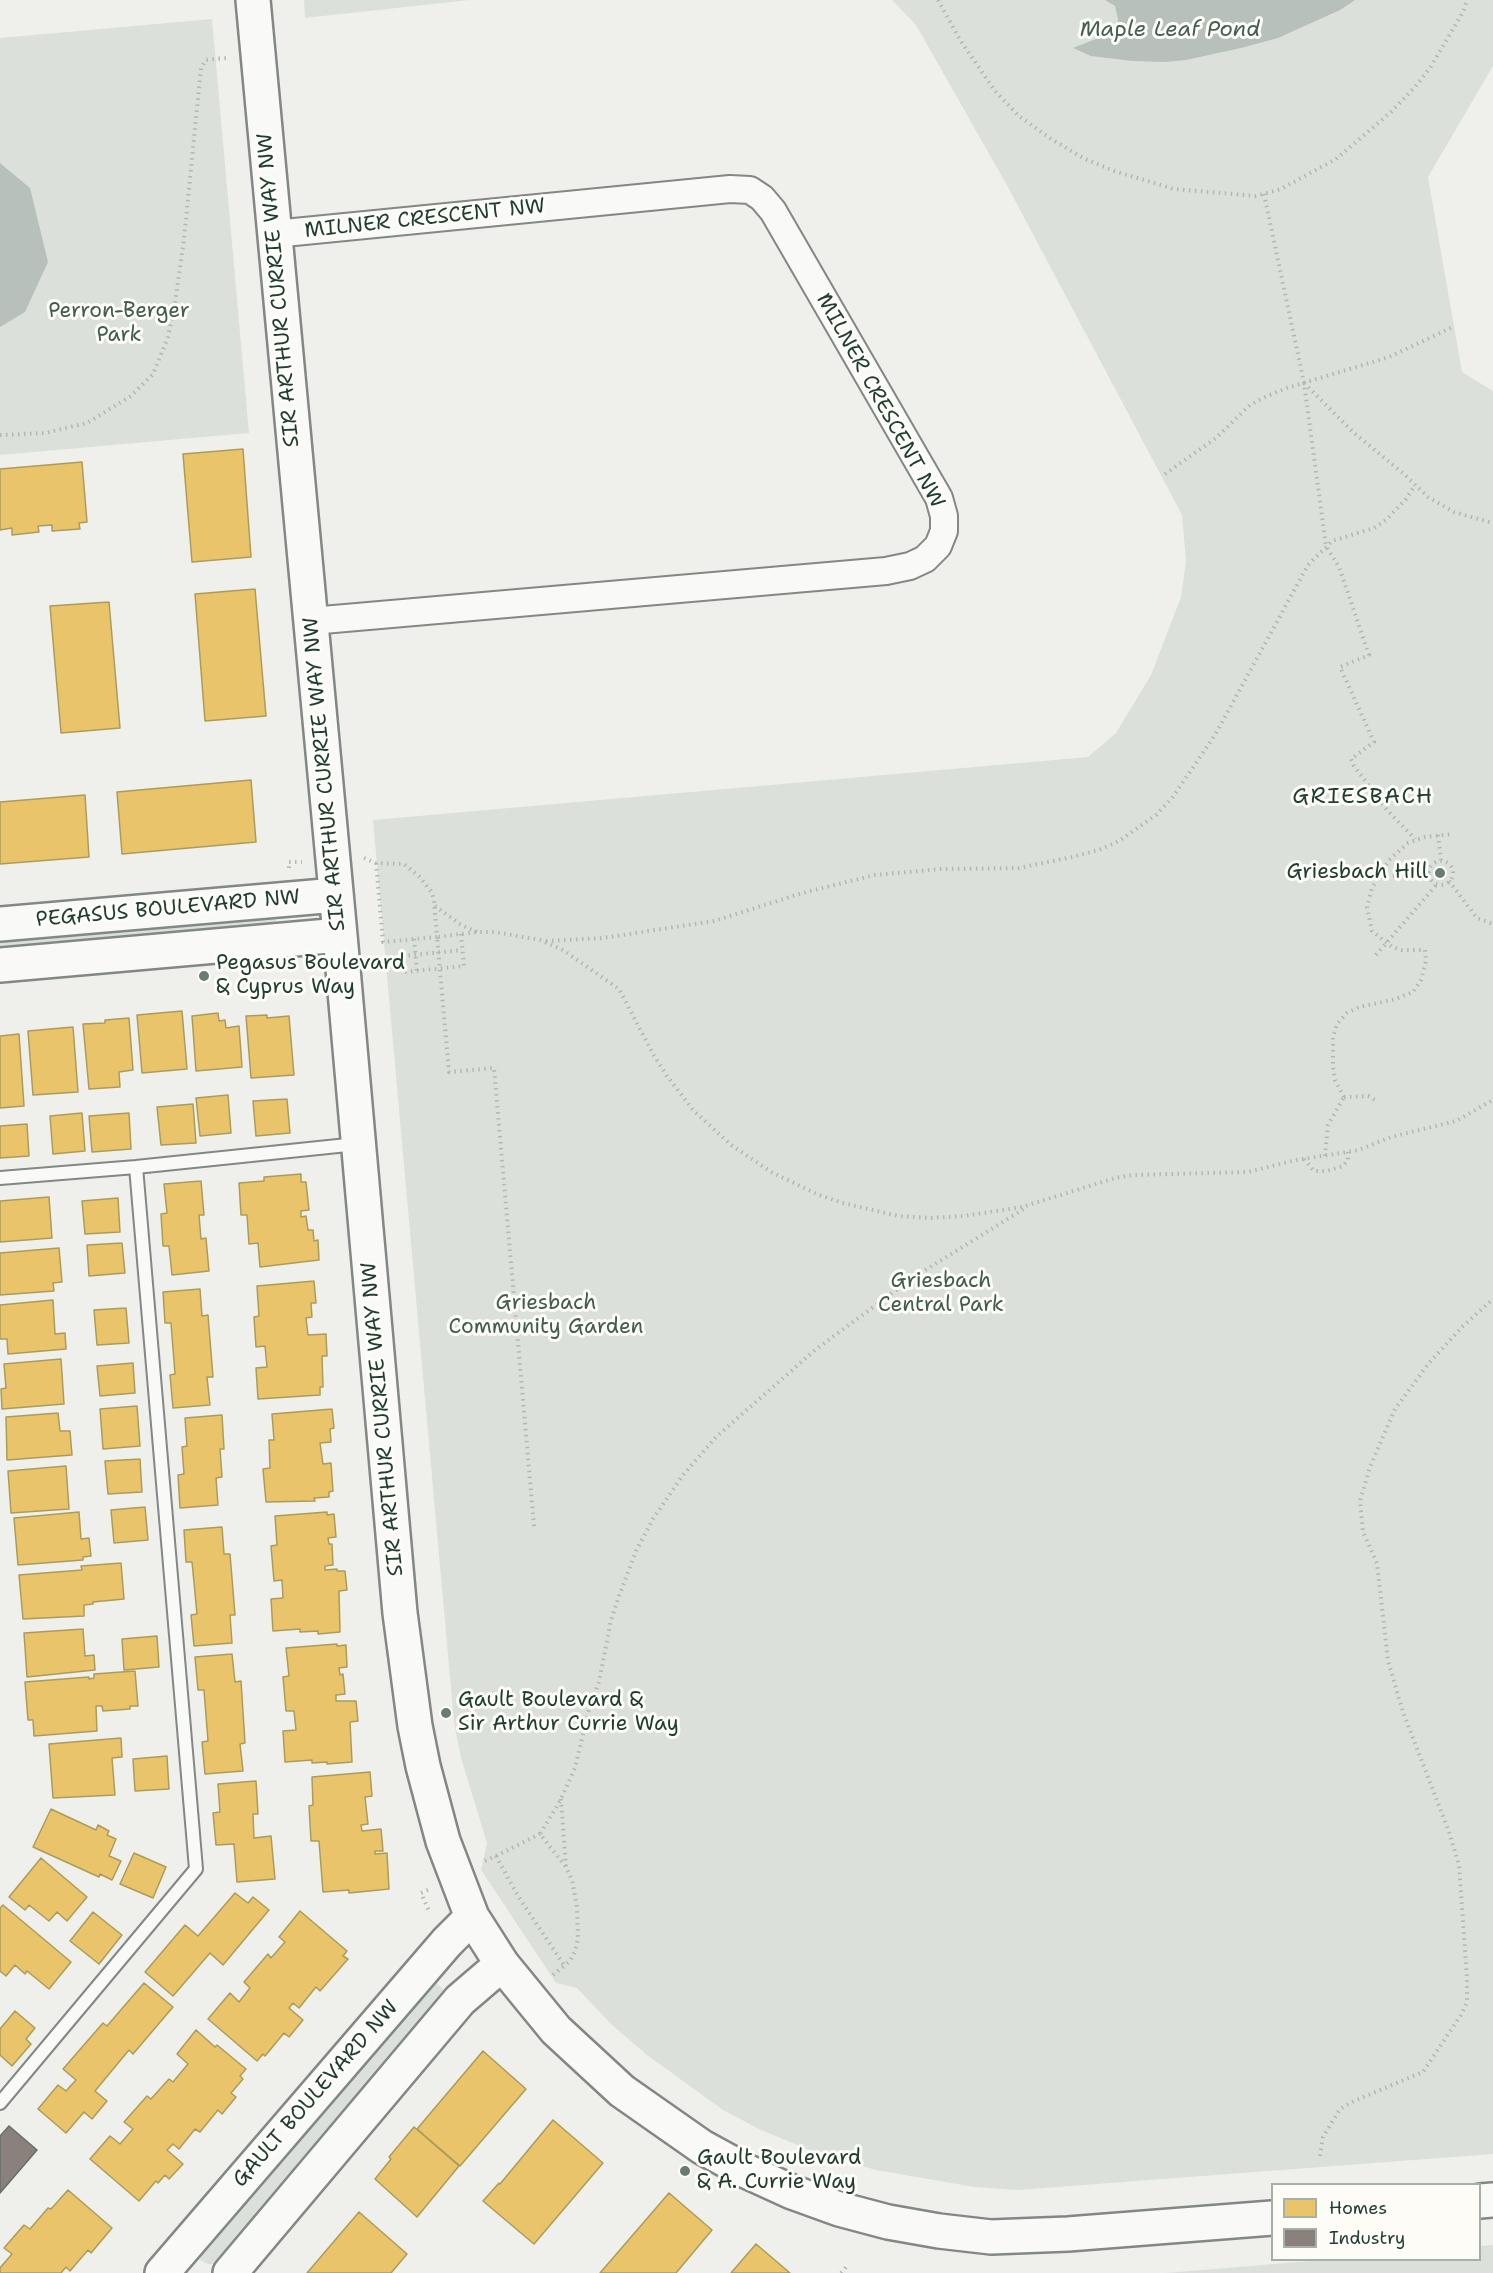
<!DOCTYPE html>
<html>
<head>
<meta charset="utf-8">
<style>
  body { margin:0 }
  #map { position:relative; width:1493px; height:2273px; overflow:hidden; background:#eff0ec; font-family:"Shantell Sans",sans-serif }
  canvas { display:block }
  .legend { position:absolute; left:1271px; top:2183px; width:210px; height:78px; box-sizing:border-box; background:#fdfcf7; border:2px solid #a4b0a9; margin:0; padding:8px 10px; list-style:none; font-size:18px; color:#1f3d34 }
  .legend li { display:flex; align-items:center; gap:12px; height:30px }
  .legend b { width:30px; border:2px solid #a4b0a9 }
</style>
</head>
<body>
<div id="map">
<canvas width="1493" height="2273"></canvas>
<ul class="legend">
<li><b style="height:16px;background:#e9c46a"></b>Homes</li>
<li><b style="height:16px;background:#8a817c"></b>Industry</li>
</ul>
</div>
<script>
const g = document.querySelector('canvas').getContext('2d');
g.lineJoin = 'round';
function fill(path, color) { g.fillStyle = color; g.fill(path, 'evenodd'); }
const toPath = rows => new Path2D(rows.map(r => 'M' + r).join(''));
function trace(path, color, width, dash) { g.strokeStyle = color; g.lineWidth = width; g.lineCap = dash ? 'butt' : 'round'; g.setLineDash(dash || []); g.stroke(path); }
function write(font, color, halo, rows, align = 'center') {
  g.font = font + ' "Shantell Sans",sans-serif'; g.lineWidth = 6; g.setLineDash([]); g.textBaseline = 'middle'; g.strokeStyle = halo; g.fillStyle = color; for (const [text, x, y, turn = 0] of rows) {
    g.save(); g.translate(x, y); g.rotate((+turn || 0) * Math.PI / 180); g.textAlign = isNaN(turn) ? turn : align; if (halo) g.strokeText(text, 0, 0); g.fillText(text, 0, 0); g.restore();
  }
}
fill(toPath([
  [304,0,470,0,305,18],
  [892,0,1493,0,1493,66,1428,177,1462,372,1493,391,1493,2154,1018,2190,974,2187,876,2170,817,2153,761,2130,723,2110,647,2055,612,2025,577,1988,556,1983,481,1870,487,1843,461,1758,454,1722,373,820,1088,757,1116,733,1151,675,1181,597,1186,561,1182,515,1009,189,916,25],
  [212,19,249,433,0,455,0,38],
  [275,912,276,925,0,951,0,937],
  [431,1978,445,1991,215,2264,207,2264,200,2260,200,2249],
  [1493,2245,1493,2273,1166,2273,1322,2260,1480,2260,1480,2246]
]), '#dce0db');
fill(toPath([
  [1105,0,1355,0,1340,10,1278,38,1241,48,1186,60,1165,62,1132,61,1091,56,1073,48,1106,35,1117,29,1118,19,1115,6],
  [0,163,30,188,48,262,25,312,0,327]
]), '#b7c0ba');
const homes = toPath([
  [243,449,251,557,192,562,183,454,243,449],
  [82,462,87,522,79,523,80,529,52,531,52,525,38,526,39,532,12,535,12,528,0,530,0,469,82,462],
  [255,589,266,716,205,721,195,594,255,589],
  [109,602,120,728,61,733,50,606,109,602],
  [251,780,256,842,122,854,117,792,251,780],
  [85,795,89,857,0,864,0,802,85,795],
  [182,1011,187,1069,142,1073,137,1015,182,1011],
  [218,1013,219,1021,225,1020,226,1028,239,1026,242,1067,196,1071,192,1016,218,1013],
  [267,1015,267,1018,289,1016,294,1075,251,1078,246,1016,267,1015],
  [129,1018,133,1070,119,1072,120,1087,89,1089,83,1024,105,1023,105,1020,129,1018],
  [73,1027,78,1092,33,1095,28,1031,73,1027],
  [19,1034,24,1106,0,1108,0,1036,19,1034],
  [228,1095,231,1133,200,1136,196,1098,228,1095],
  [287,1099,290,1133,256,1136,253,1101,287,1099],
  [193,1104,196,1143,161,1145,157,1107,193,1104],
  [82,1113,85,1151,53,1154,50,1116,82,1113],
  [129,1113,131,1149,92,1152,89,1116,129,1113],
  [27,1124,29,1156,0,1158,0,1126,27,1124],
  [301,1174,301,1182,306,1182,309,1210,301,1211,301,1217,306,1216,308,1230,313,1230,314,1241,318,1240,319,1260,260,1267,258,1243,249,1244,247,1215,241,1215,239,1183,264,1181,264,1177,301,1174],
  [201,1181,204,1215,199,1215,201,1239,206,1238,209,1271,172,1275,169,1246,163,1246,161,1214,167,1213,164,1184,201,1181],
  [49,1197,52,1238,0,1242,0,1201,49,1197],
  [118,1198,120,1232,85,1234,82,1201,118,1198],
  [122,1243,125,1273,89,1276,87,1245,122,1243],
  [59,1248,62,1282,53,1283,54,1291,0,1295,0,1253,59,1248],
  [314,1281,316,1303,311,1303,312,1317,306,1318,308,1335,326,1334,327,1356,322,1356,323,1387,320,1387,320,1395,258,1399,256,1368,267,1367,265,1346,256,1347,254,1317,259,1316,257,1286,314,1281],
  [200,1289,202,1316,208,1315,213,1377,207,1377,210,1405,173,1408,170,1375,175,1374,171,1323,165,1323,163,1292,200,1289],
  [53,1300,55,1334,65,1333,66,1349,8,1354,7,1339,0,1339,0,1305,53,1300],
  [126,1308,129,1343,97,1345,94,1310,126,1308],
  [61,1359,64,1404,2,1409,1,1389,6,1388,4,1364,61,1359],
  [133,1363,135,1393,100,1396,97,1366,133,1363],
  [137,1406,140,1446,103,1449,100,1409,137,1406],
  [332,1409,334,1428,330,1429,331,1442,320,1443,323,1464,331,1463,333,1491,329,1492,329,1497,314,1498,315,1501,266,1502,263,1469,270,1468,269,1440,274,1440,272,1414,332,1409],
  [58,1413,60,1431,70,1431,72,1455,7,1460,6,1417,58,1413],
  [222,1415,224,1449,220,1449,222,1477,216,1478,218,1505,180,1508,178,1475,184,1474,182,1447,187,1446,185,1418,222,1415],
  [140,1459,142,1492,108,1494,105,1461,140,1459],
  [66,1466,69,1509,11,1513,8,1471,66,1466],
  [145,1507,148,1540,114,1543,111,1510,145,1507],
  [79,1512,81,1539,89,1538,91,1556,83,1557,83,1560,18,1565,14,1518,79,1512],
  [327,1512,327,1515,334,1514,336,1537,328,1538,329,1544,332,1544,333,1565,325,1566,325,1570,337,1569,337,1571,345,1571,347,1590,339,1591,340,1632,318,1634,318,1631,300,1632,300,1629,273,1631,271,1599,283,1598,282,1580,274,1581,271,1546,277,1545,275,1516,327,1512],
  [222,1527,224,1554,230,1554,235,1615,230,1615,232,1643,194,1646,191,1615,197,1614,192,1562,186,1562,184,1530,222,1527],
  [121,1563,124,1599,93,1602,93,1604,84,1605,84,1616,23,1619,19,1575,82,1570,81,1566,121,1563],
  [83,1629,85,1656,94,1655,95,1670,27,1677,24,1633,83,1629],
  [157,1636,159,1667,124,1670,122,1639,157,1636],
  [337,1644,337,1646,346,1645,347,1667,339,1668,340,1675,343,1674,345,1694,336,1695,336,1701,356,1701,358,1721,350,1722,352,1762,327,1764,327,1762,312,1763,312,1760,285,1762,283,1731,296,1730,294,1711,286,1711,283,1677,289,1676,286,1648,337,1644],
  [232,1654,235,1682,241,1681,245,1743,240,1744,243,1771,205,1774,202,1742,208,1741,204,1690,198,1690,195,1657,232,1654],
  [135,1671,138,1706,130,1706,130,1709,103,1711,102,1706,96,1706,97,1731,34,1736,33,1720,28,1720,25,1682,89,1677,89,1679,94,1678,94,1674,135,1671],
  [121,1738,122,1757,112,1758,115,1795,53,1798,49,1744,121,1738],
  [167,1756,169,1789,135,1791,133,1759,167,1756],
  [370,1772,372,1796,365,1797,368,1824,361,1825,362,1831,381,1829,383,1851,375,1851,375,1854,387,1853,389,1889,349,1893,349,1890,323,1892,319,1841,311,1841,309,1806,313,1805,312,1777,370,1772],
  [256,1781,258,1814,253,1814,254,1838,271,1836,275,1879,237,1882,234,1844,216,1845,213,1813,220,1812,218,1784,256,1781],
  [51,1809,96,1830,98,1825,109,1831,107,1835,116,1839,109,1856,121,1861,112,1880,100,1874,99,1877,33,1847,51,1809],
  [134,1853,166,1867,153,1898,120,1884,134,1853],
  [41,1858,87,1897,67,1921,57,1912,49,1921,29,1905,25,1910,9,1897,41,1858],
  [235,1893,248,1903,253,1897,269,1910,223,1965,210,1953,173,1996,145,1972,185,1925,198,1936,235,1893],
  [3,1905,71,1962,49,1989,27,1971,25,1974,15,1965,6,1976,0,1971,0,1908,3,1905],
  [300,1911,347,1951,343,1956,348,1959,320,1991,316,1987,299,2008,293,2003,289,2008,303,2020,289,2037,284,2033,265,2056,263,2054,257,2061,208,2019,230,1993,239,2002,250,1988,244,1982,268,1954,271,1958,285,1942,279,1937,300,1911],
  [93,1912,122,1935,99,1964,70,1941,93,1912],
  [144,1983,173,2007,133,2054,129,2050,95,2091,107,2101,92,2119,84,2112,66,2133,38,2109,58,2085,66,2091,76,2080,63,2069,103,2023,107,2026,144,1983],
  [15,2011,35,2028,26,2039,31,2044,12,2066,0,2055,0,2029,15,2011],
  [196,2030,215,2047,217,2045,246,2069,240,2076,243,2079,231,2093,236,2097,222,2114,218,2110,200,2132,195,2129,179,2149,173,2144,167,2150,183,2164,169,2179,165,2175,158,2183,156,2181,139,2201,90,2159,110,2136,120,2144,133,2129,124,2122,147,2096,151,2099,169,2079,173,2082,188,2064,177,2054,196,2030],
  [483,2051,526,2089,460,2166,417,2129,483,2051],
  [553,2120,603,2163,534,2244,483,2201,499,2183,500,2184,553,2120],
  [414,2127,459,2166,417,2217,375,2179,391,2159,389,2157,414,2127],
  [68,2190,112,2228,91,2253,88,2250,70,2271,66,2267,61,2273,0,2273,0,2268,12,2254,4,2248,24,2225,30,2229,48,2208,51,2209,68,2190],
  [669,2193,712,2230,676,2273,600,2273,669,2193],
  [359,2212,407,2254,391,2273,307,2273,359,2212],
  [756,2244,790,2273,731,2273,756,2244]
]);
fill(homes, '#e9c46a');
trace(homes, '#ac9c5a', 1.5);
const industry = toPath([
  [9,2126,37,2150,0,2193,0,2136,9,2126]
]);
fill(industry, '#8a817c');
trace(industry, '#6a6d66', 1.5);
const lane = toPath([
  [0,1178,136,1167,357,1144],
  [0,2103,196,1869,136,1167]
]);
const street = toPath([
  [274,234,730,189,750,190,762,198,773,211,939,498,944,516,944,531,938,546,925,559,910,566,886,571,311,621]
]);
const secondary = toPath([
  [253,0,340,935,400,1613,415,1726,423,1766,443,1841,472,1917,502,1964,556,2030,622,2091,702,2147,746,2171,792,2192,839,2209,888,2222,939,2231,991,2237,1068,2234,1272,2218],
  [0,924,336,895],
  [0,965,340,935],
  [1480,2201,1493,2200],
  [162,2273,447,1942,472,1917],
  [230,2273,460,2000,502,1964]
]);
trace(lane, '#828885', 16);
trace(street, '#828885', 30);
trace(secondary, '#828885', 38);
trace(toPath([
  [938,0,960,40,995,91,1019,116,1051,139,1083,158,1114,171,1174,189,1256,196,1281,189,1336,159,1391,112,1414,88,1430,68,1463,12,1467,0],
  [1264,194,1304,383,1326,546,1339,567,1369,655,1340,667,1374,742,1351,759,1354,766,1387,810,1415,839],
  [1304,383,1354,433,1404,474,1428,497,1454,512,1493,523],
  [0,435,45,433,87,423,131,396,153,374,168,337,175,303,184,239,201,68,206,60,226,58],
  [1165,474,1216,438,1250,405,1265,397,1287,388,1389,357,1453,327],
  [1438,835,1441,860],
  [364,858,376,863,404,864,420,877,432,893,434,900,437,937,383,942,376,863],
  '1429 873a12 12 0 1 1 24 0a12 12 0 1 1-24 0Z',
  [289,868,289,862,302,862],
  [1363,879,1430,873],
  [1449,881,1477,918,1493,924],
  [435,906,461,925,477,932],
  [461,934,464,966,404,972,403,956,462,950],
  [414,939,417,971],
  [546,941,603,938,714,921,806,892,875,875,941,869,1019,868,1072,857,1099,850,1119,841,1156,815,1172,798,1194,766,1215,735,1308,565,1332,541,1374,528,1386,520,1406,499,1415,485],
  [1376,955,1437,884],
  [1344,1097,1335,1080,1333,1066,1333,1037,1337,1024,1347,1013,1359,1007,1396,999,1413,992,1421,980,1426,961,1425,950,1402,950,1392,947,1372,931,1367,907,1372,888,1389,860,1408,843,1425,837,1453,834],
  [1344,1097,1368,1096,1377,1101],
  [1325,1156,1328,1125,1344,1097],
  [1304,1159,1314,1171,1327,1171,1343,1166,1348,1160,1348,1152],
  [534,1526,494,1068,449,1072,437,937,477,932,496,932,540,940,563,950,619,989,653,1054,667,1076,693,1110,731,1145,773,1173,819,1195,843,1203,898,1216,930,1218,964,1216,1022,1207,1115,1178,1133,1175,1248,1172,1296,1160,1359,1150,1391,1137,1456,1121,1493,1100],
  [561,1799,566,1867],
  [496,1856,540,1834],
  [485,1861,496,1856,518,1896,564,1965],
  [428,1890,421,1893,430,1913],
  [553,1975,570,1961,575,1951,578,1939,577,1907,572,1880,566,1867,540,1834,560,1801,575,1768,589,1709,599,1682,611,1620,619,1596,636,1551,653,1519,683,1475,716,1437,815,1350,914,1277,1027,1207],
  [1320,2156,1323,2137,1340,2109,1354,2101,1423,2072,1461,2015,1467,2002,1467,1978,1459,1865,1449,1832,1403,1712,1388,1661,1377,1563,1363,1532,1360,1501,1370,1467,1395,1409,1429,1363,1463,1326,1493,1299],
  [841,2273,847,2266]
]), '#b3b6b4', 4, [1.5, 4.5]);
trace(lane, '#f9f9f7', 12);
trace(street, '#f9f9f7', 26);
trace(secondary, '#f9f9f7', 33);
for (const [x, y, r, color] of [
  [1440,873,6,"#687c74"],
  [204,976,6,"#687c74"],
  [446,1713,6,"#687c74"],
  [685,2171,6,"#687c74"]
]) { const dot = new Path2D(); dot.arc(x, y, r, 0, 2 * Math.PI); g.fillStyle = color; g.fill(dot); trace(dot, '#fdfcf7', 2); }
write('21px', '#1f3d34', '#fdfcf7', [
  ["MILNER CRESCENT NW",425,219,-6],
  ["SIR ARTHUR CURRIE WAY NW",279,290,-95],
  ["MILNER CRESCENT NW",880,401,61],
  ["SIR ARTHUR CURRIE WAY NW",325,774,-95],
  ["PEGASUS BOULEVARD NW",168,909,-5],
  ["SIR ARTHUR CURRIE WAY NW",383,1419,-95],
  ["GAULT BOULEVARD NW",316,2094,-49]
]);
write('21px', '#425b53', '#fdfcf7', [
  ["Perron-Berger",119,312],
  ["Park",119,336],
  ["Griesbach",941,1282],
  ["Central Park",941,1306],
  ["Griesbach",546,1304],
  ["Community Garden",546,1328]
]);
write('21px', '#1f3d34', '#fdfcf7', [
  ["Griesbach Hill",1428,873,"right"],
  ["Pegasus Boulevard",216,964],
  ["& Cyprus Way",216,988],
  ["Gault Boulevard &",458,1701],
  ["Sir Arthur Currie Way",458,1725],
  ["Gault Boulevard",697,2159],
  ["& A. Currie Way",697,2183]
], 'left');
write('italic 22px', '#455e56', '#fdfcf7', [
  ["Maple Leaf Pond",1170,30]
]);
g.letterSpacing = '1.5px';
write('22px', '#1f3d34', '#fdfcf7', [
  ["GRIESBACH",1363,797]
]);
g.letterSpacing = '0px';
</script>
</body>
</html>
